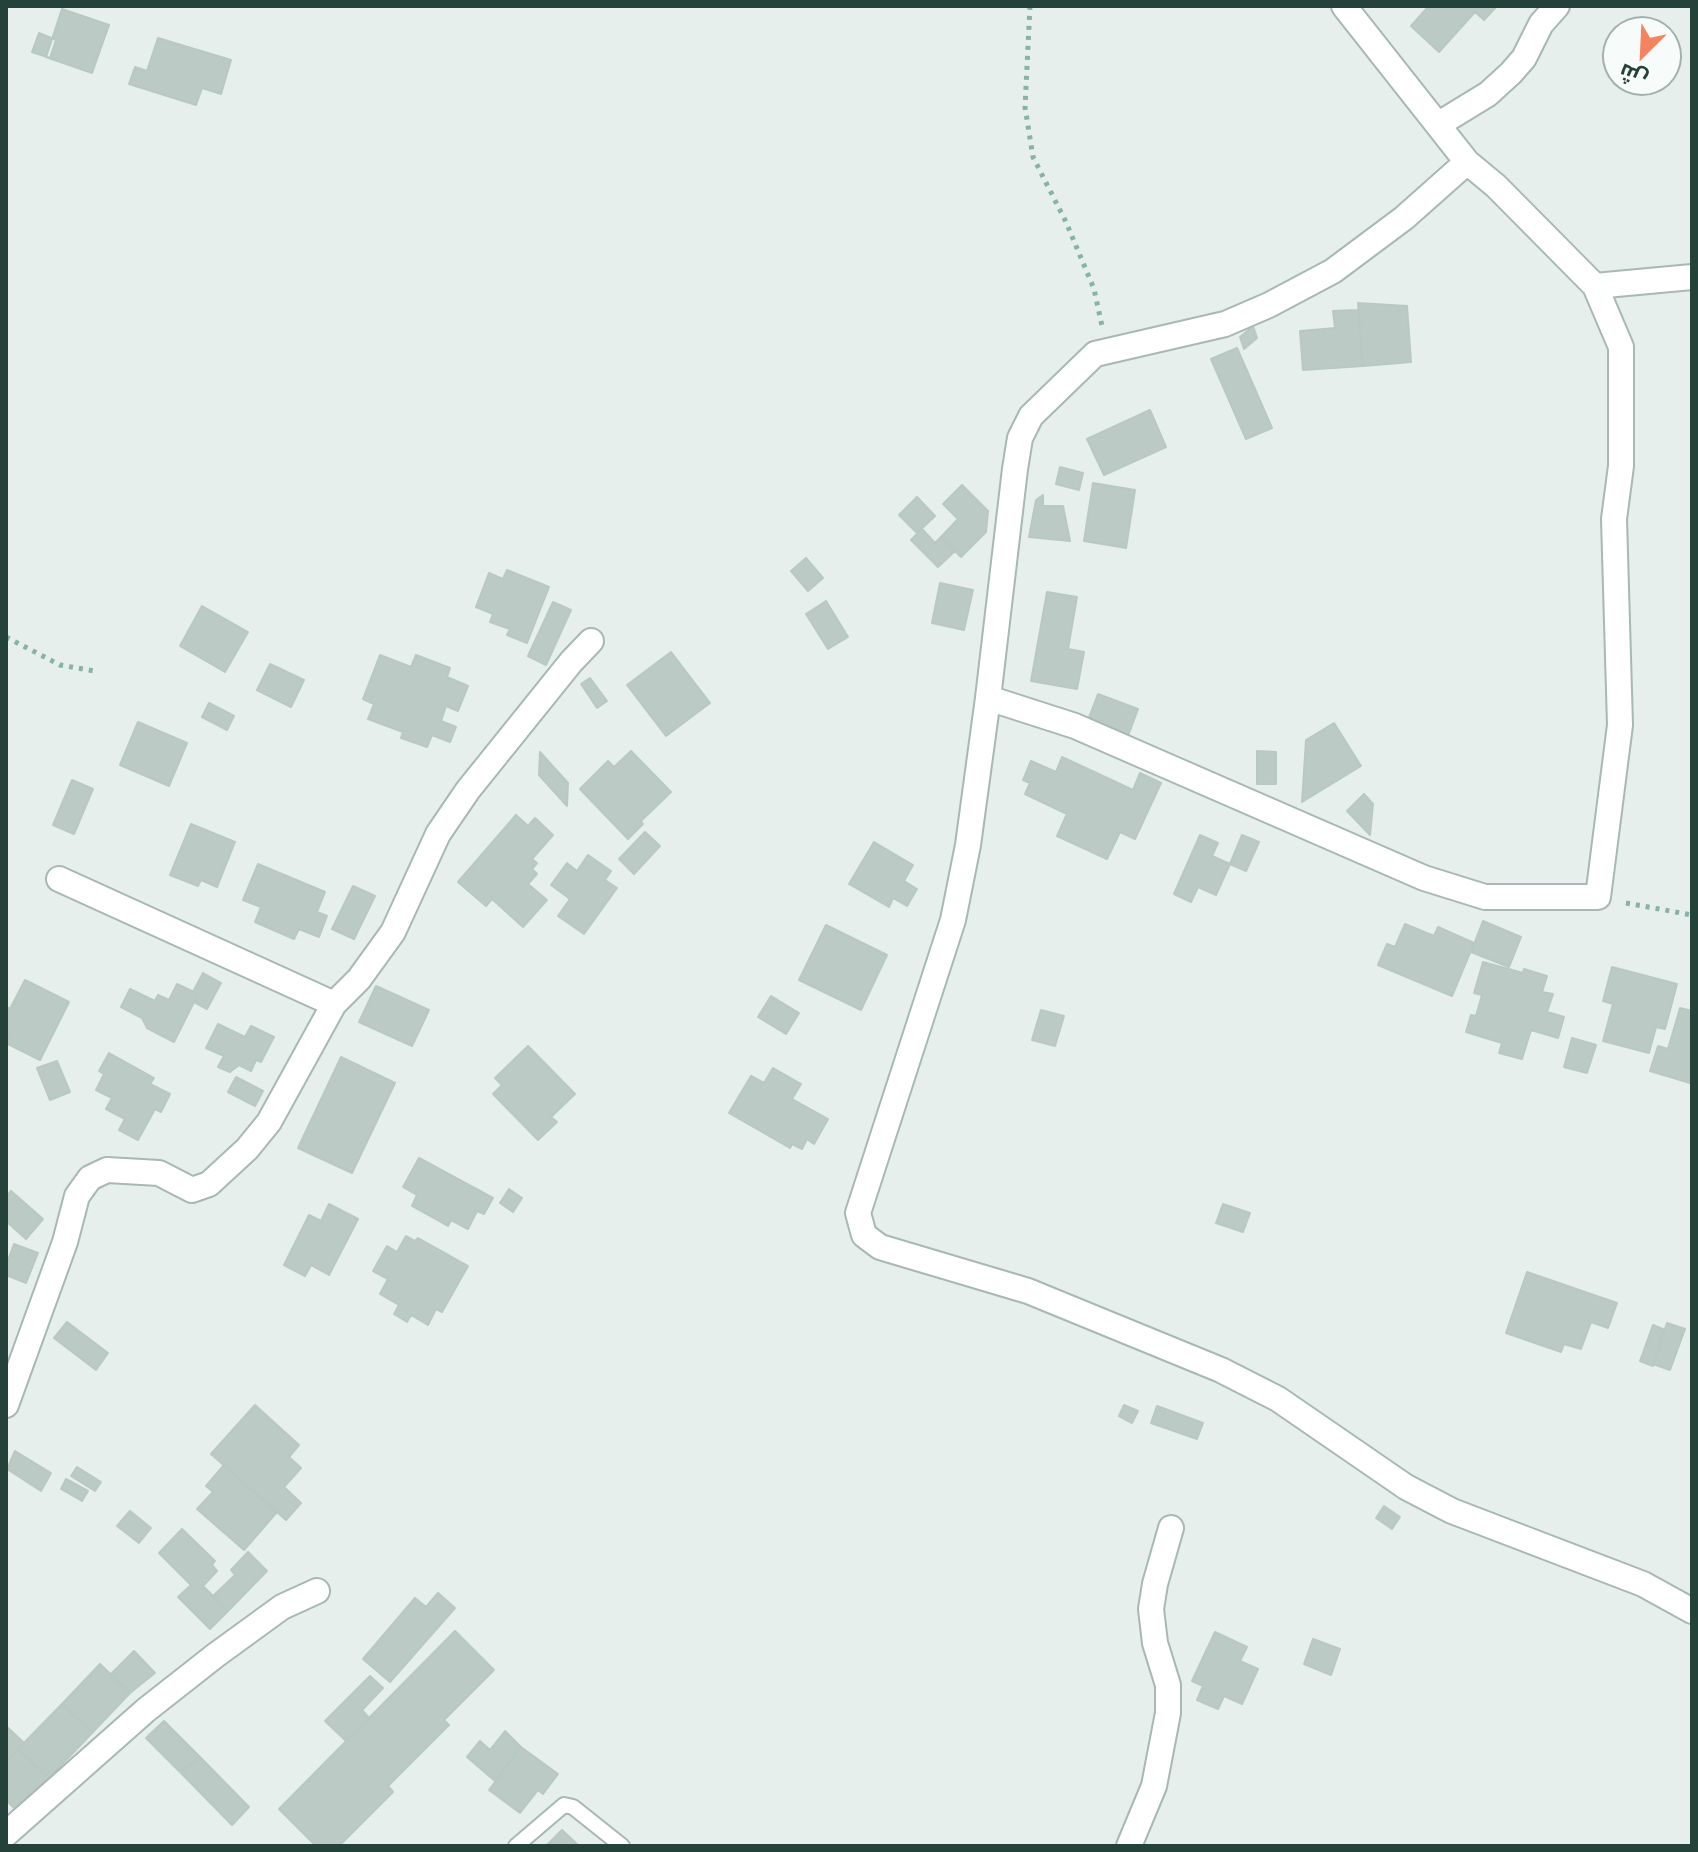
<!DOCTYPE html>
<html>
<head>
<meta charset="utf-8">
<style>
  body { margin:0 }
  #map { position:relative; width:1698px; height:1852px; overflow:hidden; background:#e6efeb; font-family:Ubuntu,Cairo,sans-serif }
  canvas { display:block }
  .frame { position:absolute; inset:0; border:8px solid #24423a; pointer-events:none }
  .north { position:absolute; left:1602px; top:16px; width:80px; height:80px; box-sizing:border-box; background:#f7fbf9; border:2px solid #a3b1ad; border-radius:50%; rotate:204deg; font-size:22px; font-weight:700; line-height:32px; text-align:center; color:#24423a }
  .north::after { content:''; display:block; margin:auto; width:28px; height:36px; background:#f4845f; clip-path:polygon(50% 0,100% 100%,50% 72%,0 100%) }
</style>
</head>
<body>
<div id="map">
<canvas width="1698" height="1852"></canvas>
<div class="frame"></div>
<div class="north">ش</div>
</div>
<script>
const g = document.querySelector('canvas').getContext('2d');
g.lineJoin = 'round';
function fill(path, color) { g.fillStyle = color; g.fill(path, 'evenodd'); }
const toPath = rows => new Path2D(rows.map(r => 'M' + r).join(''));
function trace(path, color, width, dash) { g.strokeStyle = color; g.lineWidth = width; g.lineCap = dash ? 'butt' : 'round'; g.setLineDash(dash || []); g.stroke(path); }
const building = toPath([
  [1424,6,1497,6,1484,20,1475,12,1439,52,1411,26,1427,8,1424,6],
  [62,9,109,25,92,73,46,57,62,9],
  [39,33,56,40,50,58,32,52,39,33],
  [158,38,231,60,221,94,202,88,196,105,129,84,135,67,147,71,158,38],
  [1358,303,1407,306,1411,362,1363,366,1358,303],
  [1358,310,1363,366,1303,370,1300,331,1335,328,1333,311,1358,310],
  [1253,326,1257,338,1244,349,1240,337,1253,326],
  [1237,348,1272,428,1246,439,1211,359,1237,348],
  [1150,410,1166,447,1104,475,1087,439,1150,410],
  [1060,467,1083,473,1079,490,1056,484,1060,467],
  [1093,483,1135,490,1126,548,1084,541,1093,483],
  [962,485,988,511,986,532,961,557,941,537,958,519,943,504,962,485],
  [1043,495,1043,506,1063,506,1070,541,1029,537,1036,500,1043,495],
  [917,497,935,516,917,533,899,515,917,497],
  [922,529,935,543,941,537,955,551,938,567,911,540,922,529],
  [806,558,823,578,808,591,791,571,806,558],
  [507,570,549,587,527,643,507,635,510,629,490,622,493,614,476,607,489,573,503,579,507,570],
  [940,583,973,590,964,630,932,623,940,583],
  [1047,592,1077,597,1068,649,1084,652,1077,689,1031,681,1047,592],
  [826,601,848,637,828,649,806,614,826,601],
  [553,602,571,610,546,665,528,656,553,602],
  [202,606,248,632,225,672,180,646,202,606],
  [671,652,710,703,666,736,627,685,671,652],
  [380,655,411,667,416,655,450,668,447,677,468,686,458,711,446,706,441,721,456,727,450,742,432,735,427,747,401,738,403,732,368,719,374,704,363,699,380,655],
  [270,664,304,680,291,707,257,690,270,664],
  [590,678,607,701,597,708,581,684,590,678],
  [1098,694,1138,709,1128,736,1088,720,1098,694],
  [209,703,234,716,227,730,202,717,209,703],
  [138,722,187,743,169,786,120,765,138,722],
  [1334,723,1361,766,1302,802,1306,740,1334,723],
  [631,751,671,792,641,821,643,824,628,839,580,789,608,761,614,767,631,751],
  [1257,751,1276,752,1276,784,1257,784,1257,751],
  [540,752,568,783,567,806,539,775,540,752],
  [1062,757,1133,790,1140,773,1161,783,1135,839,1120,832,1107,859,1057,836,1067,814,1025,794,1030,783,1023,780,1031,761,1056,772,1062,757],
  [72,780,93,789,74,834,53,825,72,780],
  [1364,794,1373,804,1370,835,1347,811,1364,794],
  [516,815,528,826,535,818,553,835,532,859,537,863,532,869,537,874,528,884,547,900,523,927,492,899,486,906,458,882,516,815],
  [191,824,235,842,217,887,201,880,198,886,170,875,191,824],
  [645,832,660,846,634,874,619,859,645,832],
  [1200,835,1218,843,1212,856,1230,864,1216,895,1198,887,1191,902,1174,894,1200,835],
  [1242,835,1259,842,1246,871,1230,864,1242,835],
  [874,842,913,865,904,881,917,889,907,906,893,898,889,907,849,884,874,842],
  [588,855,611,871,605,880,617,888,584,934,558,916,570,899,551,885,567,863,577,871,588,855],
  [258,864,325,892,317,912,327,916,319,937,299,929,294,939,255,922,261,907,243,900,258,864],
  [353,886,375,896,354,939,332,929,353,886],
  [1483,921,1521,937,1509,967,1471,952,1483,921],
  [1405,924,1434,936,1438,927,1474,943,1452,996,1378,965,1387,944,1395,947,1405,924],
  [826,925,887,955,861,1010,799,980,826,925],
  [1483,962,1523,973,1524,969,1547,976,1542,992,1553,994,1547,1012,1564,1017,1558,1038,1531,1030,1522,1059,1499,1053,1502,1043,1466,1032,1471,1015,1476,1016,1482,995,1474,993,1483,962],
  [1612,967,1677,984,1665,1029,1656,1027,1649,1053,1603,1041,1613,1004,1603,1001,1612,967],
  [203,973,221,983,207,1009,194,1002,198,994,193,992,203,973],
  [25,980,69,1002,40,1060,6,1043,9,1030,6,1028,6,1007,10,1009,25,980],
  [177,984,198,994,174,1042,147,1028,142,1018,121,1007,130,989,155,1001,158,995,169,1000,177,984],
  [376,986,429,1010,412,1046,359,1022,376,986],
  [771,996,799,1013,786,1034,758,1017,771,996],
  [1680,1008,1692,1011,1690,1083,1650,1071,1658,1046,1668,1049,1680,1008],
  [1041,1010,1064,1016,1055,1046,1032,1040,1041,1010],
  [218,1024,245,1037,251,1026,274,1037,261,1062,256,1060,251,1071,239,1065,230,1072,218,1067,224,1056,206,1048,218,1024],
  [1572,1038,1596,1045,1587,1073,1564,1067,1572,1038],
  [528,1046,575,1094,551,1117,557,1122,538,1140,493,1094,502,1085,495,1078,528,1046],
  [109,1053,154,1078,150,1084,170,1094,161,1112,155,1109,138,1140,119,1130,125,1119,106,1109,112,1098,96,1090,104,1074,99,1071,109,1053],
  [341,1057,395,1083,352,1173,298,1148,341,1057],
  [57,1061,70,1092,50,1100,37,1068,57,1061],
  [773,1068,801,1084,792,1099,828,1119,814,1144,807,1139,802,1149,792,1144,790,1148,729,1113,751,1076,764,1083,773,1068],
  [236,1077,263,1091,255,1106,228,1092,236,1077],
  [419,1158,493,1198,484,1214,477,1211,468,1229,451,1220,448,1226,412,1206,417,1195,403,1187,419,1158],
  [509,1189,522,1198,513,1212,500,1203,509,1189],
  [11,1191,43,1219,26,1239,6,1221,6,1197,11,1191],
  [329,1204,358,1219,329,1275,311,1265,305,1276,284,1265,309,1215,321,1221,329,1204],
  [1223,1204,1250,1213,1243,1232,1216,1223,1223,1204],
  [406,1236,415,1241,418,1238,468,1266,442,1312,436,1309,428,1325,411,1315,407,1322,394,1314,399,1305,380,1294,388,1279,373,1271,387,1246,397,1252,406,1236],
  [14,1244,38,1253,26,1283,6,1275,6,1266,14,1244],
  [1527,1272,1617,1303,1608,1328,1591,1322,1581,1349,1564,1344,1561,1352,1506,1333,1527,1272],
  [67,1322,108,1353,96,1370,54,1338,67,1322],
  [1667,1323,1685,1329,1670,1370,1653,1364,1667,1323],
  [1653,1325,1665,1330,1653,1366,1640,1361,1653,1325],
  [255,1405,299,1445,289,1457,301,1468,284,1487,301,1503,286,1520,211,1454,255,1405],
  [1124,1405,1138,1411,1132,1423,1119,1416,1124,1405],
  [1157,1406,1203,1423,1197,1439,1151,1423,1157,1406],
  [15,1451,51,1473,41,1491,7,1469,15,1451],
  [224,1465,277,1512,244,1550,197,1509,213,1492,206,1486,224,1465],
  [77,1467,101,1482,95,1491,71,1476,77,1467],
  [66,1479,88,1491,82,1501,61,1489,66,1479],
  [1384,1506,1400,1517,1392,1529,1376,1518,1384,1506],
  [130,1511,151,1528,139,1543,117,1526,130,1511],
  [182,1529,215,1561,212,1565,217,1571,203,1586,228,1611,210,1629,178,1597,191,1585,159,1553,182,1529],
  [248,1552,267,1571,228,1611,213,1596,235,1575,231,1570,248,1552],
  [438,1593,455,1608,390,1682,363,1659,415,1598,426,1607,438,1593],
  [455,1631,494,1670,444,1720,449,1725,388,1786,393,1792,339,1846,316,1846,279,1809,455,1631],
  [1215,1632,1247,1647,1240,1661,1258,1669,1242,1704,1224,1696,1218,1709,1197,1700,1203,1686,1192,1681,1215,1632],
  [1313,1639,1340,1649,1331,1675,1304,1664,1313,1639],
  [134,1651,155,1673,130,1693,110,1675,134,1651],
  [100,1664,130,1693,92,1733,62,1704,100,1664],
  [370,1676,383,1688,362,1710,369,1718,346,1741,325,1721,370,1676],
  [62,1704,92,1733,49,1778,18,1749,62,1704],
  [164,1721,199,1756,181,1773,146,1738,164,1721],
  [6,1726,24,1743,6,1762,6,1726],
  [505,1731,521,1747,495,1781,467,1757,480,1741,490,1750,505,1731],
  [521,1747,558,1774,543,1794,538,1790,520,1813,489,1790,521,1747],
  [18,1749,49,1778,17,1811,6,1800,6,1762,18,1749],
  [199,1756,249,1807,232,1825,181,1773,199,1756],
  [562,1830,579,1846,546,1846,562,1830]
]);
fill(building, '#bbcac4');
trace(building, '#b8c9c2', 2);
const service = toPath([
  [516,1846,564,1805,573,1807,622,1846]
]);
const minor = toPath([
  [1439,124,1488,94,1511,73,1524,58,1541,24,1557,6],
  [1467,162,1404,218,1333,271,1269,305,1225,324,1095,354,1031,416,1020,438,1015,469,988,698,968,845,953,920,858,1213,864,1235,880,1247,1028,1291,1221,1370,1278,1399,1406,1487,1452,1511,1643,1584,1692,1611],
  [1595,286,1692,277],
  [988,698,1075,726,1424,878,1485,897,1598,897,1620,725,1614,519,1621,466,1621,347,1595,286,1496,186,1467,162,1344,6],
  [59,879,334,1004],
  [6,1405,65,1242,77,1196,90,1178,107,1170,159,1173,192,1190,209,1184,247,1149,269,1122,334,1004,359,979,393,932,438,834,468,790,571,662,591,641],
  [6,1834,146,1710,216,1655,282,1607,317,1591],
  [1129,1846,1154,1786,1168,1713,1168,1685,1155,1643,1151,1609,1155,1584,1171,1528]
]);
trace(service, '#a8b8b2', 18);
trace(minor, '#a8b8b2', 28);
trace(toPath([
  [1030,6,1025,107,1033,157,1066,222,1094,289,1102,326],
  [6,637,60,665,94,671],
  [1626,903,1692,915]
]), '#86b3a5', 5, [4, 6]);
trace(service, '#fff', 14);
trace(minor, '#fff', 24);
</script>
</body>
</html>
